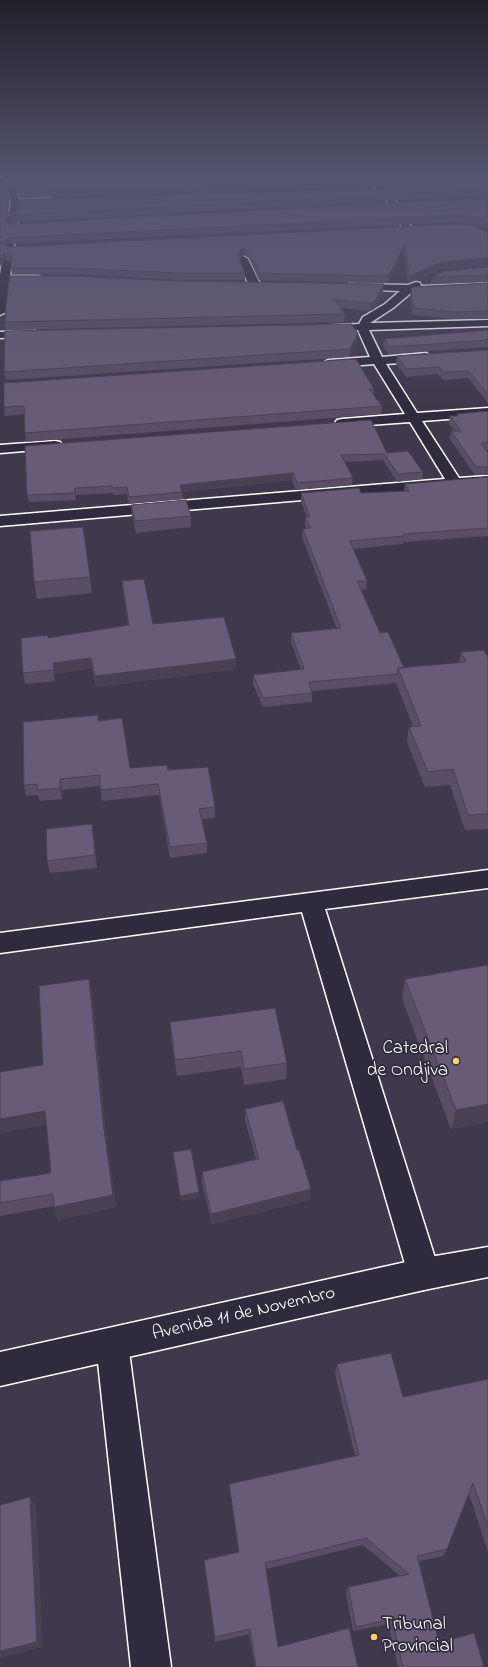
<!DOCTYPE html>
<html>
<head>
<meta charset="utf-8">
<style>
  body { margin:0 }
  canvas { display:block; background:#40394e }
</style>
</head>
<body>
<canvas width="488" height="1667"></canvas>
<script>
const g = document.querySelector('canvas').getContext('2d');
g.lineJoin = 'round';
const toPath = rows => new Path2D(rows.map(r => 'M' + r).join(''));
function trace(path, color, width, dash) { g.strokeStyle = color; g.lineWidth = width; g.lineCap = dash ? 'butt' : 'round'; g.setLineDash(dash || []); g.stroke(path); }
function fill(path, color) { g.fillStyle = color; g.fill(path, 'evenodd'); }
function write(font, color, halo, rows, align = 'center') {
  g.font = font + ' "Indie Flower",sans-serif'; g.lineWidth = 3.5; g.setLineDash([]); g.textBaseline = 'middle'; g.strokeStyle = halo; g.fillStyle = color; for (const [text, x, y, turn = 0] of rows) {
    g.save(); g.translate(x, y); g.rotate((+turn || 0) * Math.PI / 180); g.textAlign = isNaN(turn) ? turn : align; if (halo) g.strokeText(text, 0, 0); g.fillText(text, 0, 0); g.restore();
  }
}
const minor = toPath([
  [361,173,370,173,385,187,399,206,412,229,410,231,404,231,391,206,379,191,361,173],
  [0,178,16,188,19,200,50,198,54,201,50,204,19,205,10,276,39,276,44,279,39,282,9,282,6,312,0,315,0,275,11,203,9,191,0,185,0,178],
  [243,256,248,259,260,284,259,286,251,286,247,281,238,259,243,256],
  [416,282,420,283,421,286,425,286,488,283,488,289,412,292,393,308,370,323,488,320,488,326,369,330,382,357,426,353,432,357,426,361,386,364,417,413,488,408,488,416,422,421,459,478,488,476,488,484,0,526,0,516,445,479,410,422,342,427,337,426,335,423,337,420,342,419,405,414,374,364,328,368,322,364,328,360,370,357,358,330,323,331,317,328,319,326,359,324,363,317,385,304,400,291,353,289,349,288,348,286,349,284,408,285,416,282],
  [35,331,41,334,39,336,0,338,0,332,35,331],
  [55,441,60,442,62,445,60,448,0,453,0,445,55,441],
  [488,870,488,888,325,909,440,1274,435,1285,424,1290,413,1285,408,1274,302,912,0,953,0,933,488,870],
  [112,1328,124,1332,128,1344,171,1667,131,1667,96,1344,100,1332,112,1328]
]);
const secondary = toPath([
  [488,1247,488,1277,424,1290,0,1386,0,1352,424,1258,488,1247]
]);
trace(minor, '#fff', 3);
trace(secondary, '#fff', 3);
fill(minor, '#2f2a3d');
fill(secondary, '#2f2a3d');
fill(toPath([
  [3,173,244,173,200,176,199,177,200,178,488,173,488,198,468,196,12,222,10,223,11,224,488,200,488,229,475,224,456,222,9,244,7,246,8,247,488,232,488,265,441,269,408,283,404,250,388,283,259,280,249,258,244,255,239,258,245,273,245,280,177,280,73,274,12,274,11,268,12,262,6,260,1,264,0,181,9,203,8,212,11,214,383,188,384,186,382,184,20,198,17,187,3,178],
  [488,267,488,282,431,284,432,277],
  [488,283,488,319,456,319,412,315,410,296,411,289],
  [383,292,374,309,371,311,341,308,345,314,344,322,6,330,5,322],
  [488,330,488,347,389,354,383,346,384,339],
  [357,342,349,357,6,380,4,372],
  [488,350,488,403,468,378,443,380,438,374,406,377,396,364,397,356],
  [374,389,374,396,382,406,381,414,26,442,25,433,24,414,5,416,4,407],
  [488,411,488,450,486,450,488,453,488,475,475,475,450,439,451,431,454,431,449,424,450,416,456,416,457,414],
  [25,446,387,453,423,472,422,479,397,482,383,460,345,462,353,478,352,485,296,490,292,480,182,492,183,499,129,504,127,494,113,495,113,493,75,495,76,500,29,502,27,495],
  [488,477,488,536,403,542,403,544,353,549,367,581,366,589,361,590,380,633,404,668,459,663,461,652,488,657,488,829,465,830,450,785,425,787,407,742,409,727,413,726,396,683,312,691,312,702,263,707,253,684,253,675,301,670,291,642,291,633,337,629,302,537,303,529,306,528,305,526,305,517,307,517,301,502,301,493,361,493,404,491,405,484],
  [131,505,191,516,191,527,136,533,132,516],
  [83,527,92,593,37,599,34,582],
  [122,581,153,624,236,669,96,687,92,668,55,674,55,681,25,684,23,673,48,638,128,625,123,591],
  [99,720,130,768,168,770,215,807,215,818,202,819,207,843,207,853,170,858,159,795,102,801,100,786,62,790,62,799,40,801,38,795,26,796,24,785],
  [94,837,97,868,50,873,47,861],
  [89,979,92,993,106,1135,116,1207,58,1220,54,1206,0,1216,0,1181,51,1173,47,1124,0,1133,0,1072,43,1065],
  [405,979,488,1122,451,1129,402,999],
  [170,1022,287,1063,286,1079,244,1085,241,1067,177,1076,171,1038],
  [245,1109,310,1200,212,1224,202,1183,202,1172,256,1159,245,1120],
  [337,1364,403,1397,488,1379,488,1552,469,1494,447,1549,443,1556,419,1561,439,1643,484,1667,398,1667,388,1624,353,1631,346,1593,348,1587,400,1576,363,1545,266,1569,278,1647,358,1667,255,1667,249,1634,215,1642,204,1560,239,1552,230,1491,229,1484,355,1456,335,1374]
]), '#594e66');
fill(toPath([
  [196,173,244,173,200,176,195,181,194,175],
  [9,197,9,203,7,217,6,210],
  [11,215,12,222,6,227,5,220],
  [8,238,9,244,3,250,2,243],
  [405,243,404,250,388,283,389,276],
  [244,248,244,255,237,260,237,253],
  [5,253,6,260,1,264,0,267,0,257],
  [488,258,488,265,441,269,408,283,409,276,442,262],
  [384,284,383,292,374,309,371,311,371,303],
  [358,333,357,342,349,357,350,349],
  [293,473,292,480,181,492,180,485],
  [91,658,92,668,55,674,55,681,53,663],
  [236,659,236,669,96,687,95,676],
  [60,779,62,790,62,799,60,788],
  [92,824,94,837,97,868,95,855],
  [89,979,92,993,106,1135,116,1207,58,1220,54,1207,103,1122],
  [488,1104,488,1122,451,1129,456,1110],
  [45,1111,49,1124,0,1133,0,1119],
  [311,1189,310,1200,212,1224,211,1214],
  [199,1192,200,1198,181,1201,180,1196],
  [30,1497,36,1505,43,1647,0,1658,0,1651]
]), '#494053');
const building = toPath([
  [4,173,196,173,194,175,200,178,275,173,488,173,488,192,469,191,11,215,5,220,11,224,469,199,488,200,488,223,476,217,457,215,8,238,2,243,8,247,457,224,471,225,488,232,488,258,442,262,409,276,405,243,389,276,259,273,249,252,244,248,237,253,245,273,177,273,72,268,11,268,12,257,5,253,0,257,0,181,7,186,9,197,6,210,11,214,19,210,20,200,383,188,388,183,382,179,19,193,16,181,4,173],
  [488,267,488,275,432,277,444,271,488,267],
  [10,276,72,276,177,281,384,284,375,301,371,303,335,300,345,314,5,322,6,305,10,276],
  [488,283,488,311,457,312,413,308,411,289,413,287,488,283],
  [351,324,358,333,350,349,4,372,5,331,351,324],
  [488,330,488,340,390,347,384,339,488,330],
  [488,350,488,394,469,371,444,372,439,367,407,369,397,356,488,350],
  [356,359,374,389,369,389,382,406,25,433,24,406,4,407,4,383,356,359],
  [488,411,488,442,481,443,488,453,488,467,476,467,451,431,461,431,450,416,458,416,457,414,488,411],
  [371,420,387,453,408,451,423,472,398,474,384,454,341,455,353,478,297,483,293,473,180,485,182,492,129,497,127,487,113,488,112,486,75,488,75,493,27,495,25,446,371,420],
  [488,477,488,528,404,534,404,536,350,541,367,581,357,581,380,633,388,632,404,668,398,668,397,674,309,682,312,693,263,698,253,675,304,669,291,633,341,628,303,529,311,528,305,517,310,517,301,493,359,488,361,493,409,491,405,484,488,477],
  [186,500,191,516,135,521,131,505,186,500],
  [83,527,90,577,34,582,30,531,83,527],
  [144,579,153,624,224,617,236,659,95,676,91,658,53,663,54,670,23,673,21,638,48,635,48,638,129,625,122,581,144,579],
  [484,650,488,657,488,814,468,815,453,769,428,772,409,727,421,726,398,668,466,662,461,652,484,650],
  [98,715,98,721,122,718,130,768,167,765,168,770,208,767,215,807,199,809,207,843,170,847,158,784,100,790,100,775,60,779,60,788,37,790,37,784,24,785,23,722,98,715],
  [92,824,95,855,47,861,46,829,92,824],
  [488,965,488,1104,456,1110,405,979,488,965],
  [89,979,103,1122,113,1195,54,1207,53,1194,0,1203,0,1181,51,1173,45,1111,0,1119,0,1072,43,1065,39,986,89,979],
  [275,1008,287,1063,244,1069,241,1051,175,1060,170,1022,275,1008],
  [283,1101,297,1150,299,1150,311,1189,211,1214,202,1172,259,1159,245,1109,283,1101],
  [191,1149,199,1192,180,1196,173,1152,191,1149],
  [391,1353,403,1397,488,1379,488,1527,473,1483,447,1549,417,1556,439,1643,474,1633,484,1667,403,1667,392,1619,356,1627,348,1587,409,1574,366,1538,265,1563,278,1647,349,1628,358,1667,256,1667,250,1629,215,1637,204,1560,239,1552,229,1484,359,1455,337,1364,391,1353],
  [30,1497,37,1642,0,1651,0,1505,30,1497]
]);
fill(building, '#685b77');
trace(building, '#494053', 1);
const sky = g.createLinearGradient(0, 0, 0, 407);
sky.addColorStop(0, '#231f2b');
sky.addColorStop(0.43, '#53546e');
sky.addColorStop(1, '#53546e00');
g.fillStyle = sky;
g.fillRect(0, 0, 488, 407);
for (const [x, y, r, color] of [
  [456,1061,4,"#ffd166"],
  [374,1637,4,"#ffd166"]
]) { const dot = new Path2D(); dot.arc(x, y, r, 0, 2 * Math.PI); g.fillStyle = color; g.fill(dot); trace(dot, '#2f2a3d', 1.5); }
write('19px', '#fff', '#2f2a3d', [
  ["Catedral",448,1050],
  ["de Ondjiva",448,1072],
  ["Tribunal",382,1626,"left"],
  ["Provincial",382,1648,"left"]
], 'right');
write('19px', '#fff', '#2f2a3d', [
  ["Avenida 11 de Novembro",244,1315,-13]
]);
</script>
</body>
</html>
